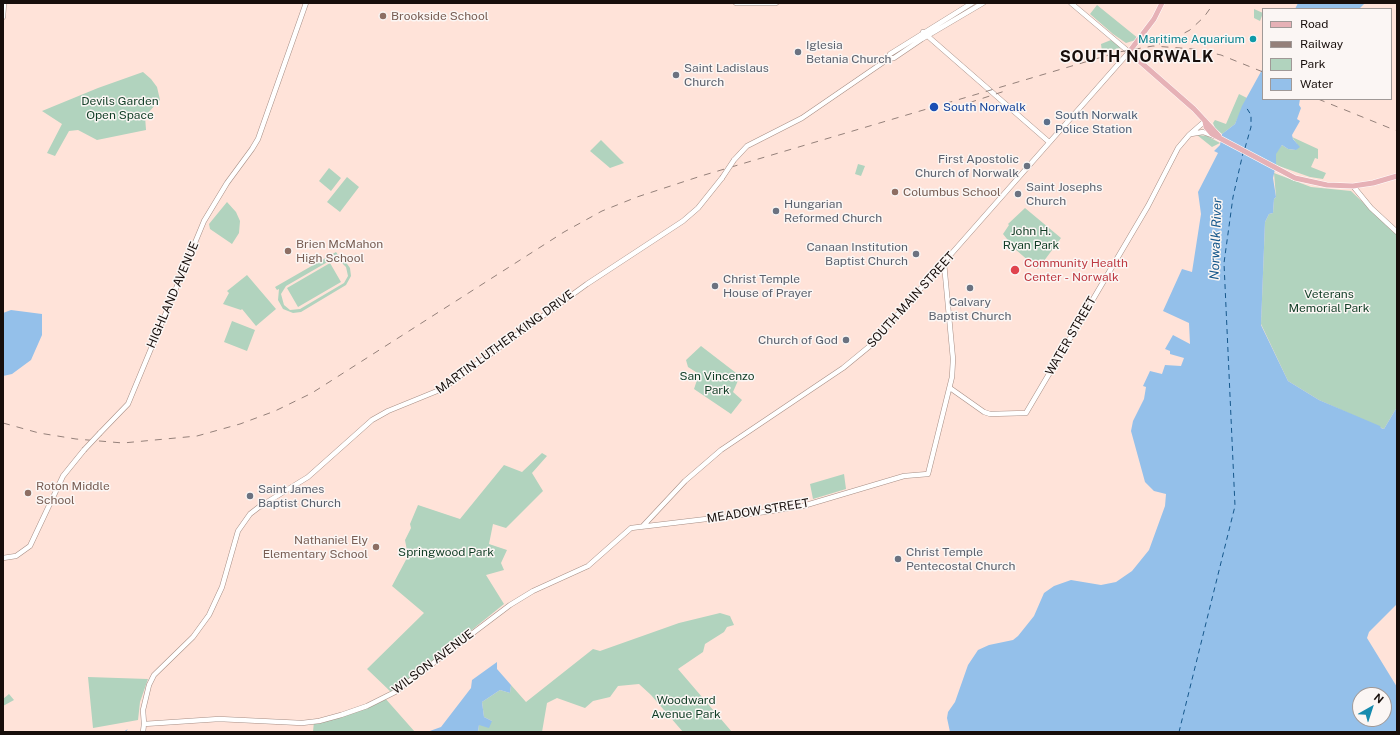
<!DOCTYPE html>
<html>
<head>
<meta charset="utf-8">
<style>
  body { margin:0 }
  #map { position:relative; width:1400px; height:735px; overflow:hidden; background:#ffe3d9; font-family:"Public Sans",sans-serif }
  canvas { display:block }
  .frame { position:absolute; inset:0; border:4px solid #170e0b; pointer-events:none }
  .legend { position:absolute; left:1262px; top:8px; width:130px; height:92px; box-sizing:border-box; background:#fbf6f4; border:1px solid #a09997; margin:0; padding:5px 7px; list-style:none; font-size:12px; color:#170e0b }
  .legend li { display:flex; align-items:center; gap:8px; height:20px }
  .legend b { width:20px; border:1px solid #a09997 }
  .north { position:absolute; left:1352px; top:687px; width:40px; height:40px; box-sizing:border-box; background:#fbf6f4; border:1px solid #a09997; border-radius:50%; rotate:39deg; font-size:11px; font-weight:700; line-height:16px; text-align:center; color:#170e0b }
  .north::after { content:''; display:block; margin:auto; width:14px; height:18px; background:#168baf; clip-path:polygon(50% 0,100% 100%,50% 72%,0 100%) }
</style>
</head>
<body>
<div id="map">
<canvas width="1400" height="735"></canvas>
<div class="frame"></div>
<ul class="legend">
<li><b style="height:5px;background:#e6b1b6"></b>Road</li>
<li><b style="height:5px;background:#94807a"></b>Railway</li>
<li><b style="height:11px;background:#b1d3be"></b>Park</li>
<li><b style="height:11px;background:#94c0ea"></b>Water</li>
</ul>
<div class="north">N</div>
</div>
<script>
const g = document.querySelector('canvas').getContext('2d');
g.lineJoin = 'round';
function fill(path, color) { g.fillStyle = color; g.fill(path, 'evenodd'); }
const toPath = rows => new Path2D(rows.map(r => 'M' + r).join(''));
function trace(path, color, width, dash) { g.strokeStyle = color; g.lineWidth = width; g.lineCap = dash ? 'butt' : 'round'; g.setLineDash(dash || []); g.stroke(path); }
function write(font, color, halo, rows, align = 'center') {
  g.font = font + ' "Public Sans",sans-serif'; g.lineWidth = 3; g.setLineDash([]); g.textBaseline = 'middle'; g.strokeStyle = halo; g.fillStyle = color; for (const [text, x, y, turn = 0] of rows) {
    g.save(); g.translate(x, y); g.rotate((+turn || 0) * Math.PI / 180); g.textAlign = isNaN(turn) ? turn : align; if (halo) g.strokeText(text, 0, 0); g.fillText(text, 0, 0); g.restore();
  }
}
fill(toPath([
  [1097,5,1139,39,1126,43,1113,34,1090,14],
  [1254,9,1263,13,1260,21,1254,18],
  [1111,40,1122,48,1102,52,1101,44],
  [143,72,151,79,157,87,160,100,145,116,146,130,97,140,78,130,69,131,55,156,47,153,62,124,42,111,98,88],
  [1239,94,1247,98,1235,124,1222,134,1215,128,1213,123,1215,120,1226,124],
  [1197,135,1207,136,1220,143,1212,147],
  [1292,137,1318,149,1318,159,1315,158,1311,167,1326,173,1323,179,1310,177,1276,165,1276,152,1282,145,1288,149,1296,150,1297,144],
  [601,140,624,163,610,168,590,151],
  [858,164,865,166,861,176,855,174],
  [329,168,341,178,331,191,319,181],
  [1274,173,1311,187,1351,191,1397,235,1397,407,1384,429,1319,400,1288,381,1261,324,1265,222,1269,214,1273,213,1274,199,1276,197],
  [347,177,359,187,340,212,327,202],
  [227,202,236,212,240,221,239,233,232,244,210,229,209,224],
  [1025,208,1061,238,1038,269,1015,249,1003,234,1009,225,1008,224],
  [336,252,338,255,336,257,345,261,350,268,351,276,346,285,301,312,293,313,283,309,278,300,279,289,277,290,275,287],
  [331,260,340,261,346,267,348,276,344,283,300,309,290,310,284,305,281,294,286,286],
  [330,263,341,282,298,307,287,288],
  [247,275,276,309,256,326,242,309,241,310,223,304,229,293,227,291],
  [232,321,255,330,247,351,224,342],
  [701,346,740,376,733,392,742,400,731,414,694,389,699,374,688,367,686,360],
  [542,453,547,456,532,473,543,491,506,528,493,524,489,544,507,550,501,563,504,570,486,575,504,604,410,680,392,693,367,669,424,613,392,586,408,556,405,540,411,528,410,524,418,505,460,519,504,465,522,472],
  [844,474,846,489,813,499,810,484],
  [720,613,730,616,734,625,727,627,724,632,705,644,703,652,678,669,732,732,683,732,651,695,639,684,618,686,610,697,593,701,585,708,557,698,547,703,542,732,478,732,479,725,492,721,484,717,482,702,500,690,510,693,511,685,526,702,593,649,600,651,679,623],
  [88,677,148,679,140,702,138,720,93,728],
  [9,694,14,700,3,706,3,699],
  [384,697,415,732,313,732,314,721,333,718]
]), '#b1d3be');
fill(toPath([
  [1298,3,1365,3,1359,9,1295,9],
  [1263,68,1263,99,1300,99,1299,105,1301,108,1297,119,1300,121,1292,135,1293,139,1300,147,1296,150,1288,149,1282,145,1276,154,1276,165,1273,178,1276,197,1274,199,1273,213,1269,214,1265,222,1261,325,1288,381,1319,400,1380,426,1381,428,1384,429,1397,407,1397,604,1369,632,1367,638,1397,687,1397,732,950,732,947,718,948,712,955,702,968,665,978,650,989,645,1013,640,1018,636,1034,616,1044,593,1054,586,1071,580,1101,585,1116,582,1132,571,1149,550,1165,506,1166,494,1154,491,1145,482,1131,431,1133,421,1144,399,1146,387,1143,386,1150,371,1162,374,1165,365,1181,366,1184,358,1170,354,1170,351,1165,349,1173,335,1190,344,1189,323,1163,311,1182,269,1192,272,1201,214,1198,192,1218,153,1214,151,1220,145,1222,134,1235,124,1242,106],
  [1360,695,1384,695,1384,719,1360,719],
  [11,310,42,314,42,335,31,360,12,374,3,376,3,313],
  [497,662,497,669,511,685,510,693,500,690,482,702,484,717,492,721,489,728,479,725,478,732,427,732,441,727,471,688,472,680]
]), '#94c0ea');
trace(toPath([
  [124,732,127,730]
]), '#94c0ea', 1);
trace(toPath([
  [1245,148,1251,127,1251,115,1246,107],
  [1179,732,1235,506,1224,263,1233,197,1243,153]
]), '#16588c', 1, [5, 4]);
const secondary = toPath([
  [736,3,776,3],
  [3,17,4,3],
  [923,32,1049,142],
  [888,59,894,58,922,39,983,3],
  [1191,134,1203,132,1214,136],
  [734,160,747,146,802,118,888,59,890,54,972,3],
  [1353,186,1371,208,1397,232],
  [950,388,984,412,990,414,1026,413,1148,206,1178,148,1189,135,1205,121],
  [100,433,128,404,204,221,227,183,252,149,258,139,306,3],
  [642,527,685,481,721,450,843,368,871,345,1129,52,1071,3],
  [3,558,16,556,30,546,63,476,84,450],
  [144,724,219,719,302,723,319,721,341,715,367,706,395,692,510,605,533,591,588,566,631,528,765,512,803,506,904,476,928,474,952,377,953,359,944,263],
  [143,732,144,724,143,710,149,685,154,675,193,637,209,615,222,587,238,531,250,514,259,507,308,477,372,420,388,411,442,389,587,284,683,221,698,208,722,178]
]);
const primary = toPath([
  [1162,3,1154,19,1129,52,1194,109,1219,136],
  [1205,121,1206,127,1212,134,1295,178,1327,185,1353,186,1373,183,1397,176]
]);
trace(secondary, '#a78e85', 5.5);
trace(primary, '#fff', 6);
trace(secondary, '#fff', 4.5);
trace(primary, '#e6b1b6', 5);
trace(toPath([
  [1159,44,1173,39,1190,30,1204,17,1214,3],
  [1318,99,1397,131],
  [956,107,1005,91],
  [3,423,39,433,76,439,123,443,197,436,240,424,275,411,312,393,564,232,602,211,637,197,701,176,1119,52,1153,46,1194,49,1221,55,1263,72]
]), '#94807a', 1, [7, 7]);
const secondaryBridge = toPath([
  [722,178,734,160],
  [84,450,100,433]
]);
trace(secondaryBridge, '#a78e85', 5.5, []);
trace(secondaryBridge, '#fff', 4.5);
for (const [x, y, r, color] of [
  [383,16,4,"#8d6e63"],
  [1253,39,4,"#0f9aa8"],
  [798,52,4,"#6b7280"],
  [676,75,4,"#6b7280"],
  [934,107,5,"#1a4fb4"],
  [1047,122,4,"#5c6f8a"],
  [1027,166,4,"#6b7280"],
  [895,192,4,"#8d6e63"],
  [1018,194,4,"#6b7280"],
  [776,211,4,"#6b7280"],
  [288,251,4,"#8d6e63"],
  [916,254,4,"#6b7280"],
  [1015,270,5,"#e0444e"],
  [715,286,4,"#6b7280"],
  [970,288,4,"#6b7280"],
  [846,340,4,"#6b7280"],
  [28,493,4,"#8d6e63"],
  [250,496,4,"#6b7280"],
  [376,547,4,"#8d6e63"],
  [898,559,4,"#6b7280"]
]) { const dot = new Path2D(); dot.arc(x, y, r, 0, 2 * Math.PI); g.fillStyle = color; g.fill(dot); trace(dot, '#fbf6f4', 1.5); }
write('12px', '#785e54', '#fbf6f4', [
  ["Brookside School",391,16],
  ["Columbus School",903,192],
  ["Brien McMahon",296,244],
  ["High School",296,258],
  ["Roton Middle",36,486],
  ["School",36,500],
  ["Nathaniel Ely",368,540,"right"],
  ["Elementary School",368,554,"right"]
], 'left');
write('12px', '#0d838f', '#fbf6f4', [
  ["Maritime Aquarium",1245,39]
], 'right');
write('12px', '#5b616d', '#fbf6f4', [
  ["Iglesia",806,45],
  ["Betania Church",806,59],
  ["Saint Ladislaus",684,68],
  ["Church",684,82],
  ["First Apostolic",1019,159,"right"],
  ["Church of Norwalk",1019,173,"right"],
  ["Saint Josephs",1026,187],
  ["Church",1026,201],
  ["Hungarian",784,204],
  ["Reformed Church",784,218],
  ["Canaan Institution",908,247,"right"],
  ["Baptist Church",908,261,"right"],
  ["Christ Temple",723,279],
  ["House of Prayer",723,293],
  ["Calvary",970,302,"center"],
  ["Baptist Church",970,316,"center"],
  ["Church of God",838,340,"right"],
  ["Saint James",258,489],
  ["Baptist Church",258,503],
  ["Christ Temple",906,552],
  ["Pentecostal Church",906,566]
], 'left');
write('12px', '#113d26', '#fbf6f4', [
  ["Devils Garden",120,101],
  ["Open Space",120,115],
  ["John H.",1031,231],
  ["Ryan Park",1031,245],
  ["Veterans",1329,294],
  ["Memorial Park",1329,308],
  ["San Vincenzo",717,376],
  ["Park",717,390],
  ["Springwood Park",446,552],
  ["Woodward",686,700],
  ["Avenue Park",686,714]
]);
write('12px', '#164399', '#fbf6f4', [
  ["South Norwalk",943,107]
], 'left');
write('12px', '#4e5e75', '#fbf6f4', [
  ["South Norwalk",1055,115],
  ["Police Station",1055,129]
], 'left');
write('12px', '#be3a42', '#fbf6f4', [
  ["Community Health",1024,263],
  ["Center - Norwalk",1024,277]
], 'left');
write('12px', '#170e0b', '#fbf6f4', [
  ["HIGHLAND AVENUE",173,295,-67],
  ["SOUTH MAIN STREET",911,300,-48],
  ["WATER STREET",1071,336,-60],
  ["MARTIN LUTHER KING DRIVE",505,342,-36],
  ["MEADOW STREET",758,511,-9],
  ["WILSON AVENUE",433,662,-37]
]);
write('italic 13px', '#16588c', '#fbf6f4', [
  ["Norwalk River",1216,239,-88]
]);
g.letterSpacing = '1px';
write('bold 16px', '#170e0b', '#fbf6f4', [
  ["SOUTH NORWALK",1137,57]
]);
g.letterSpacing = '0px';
</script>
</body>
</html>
